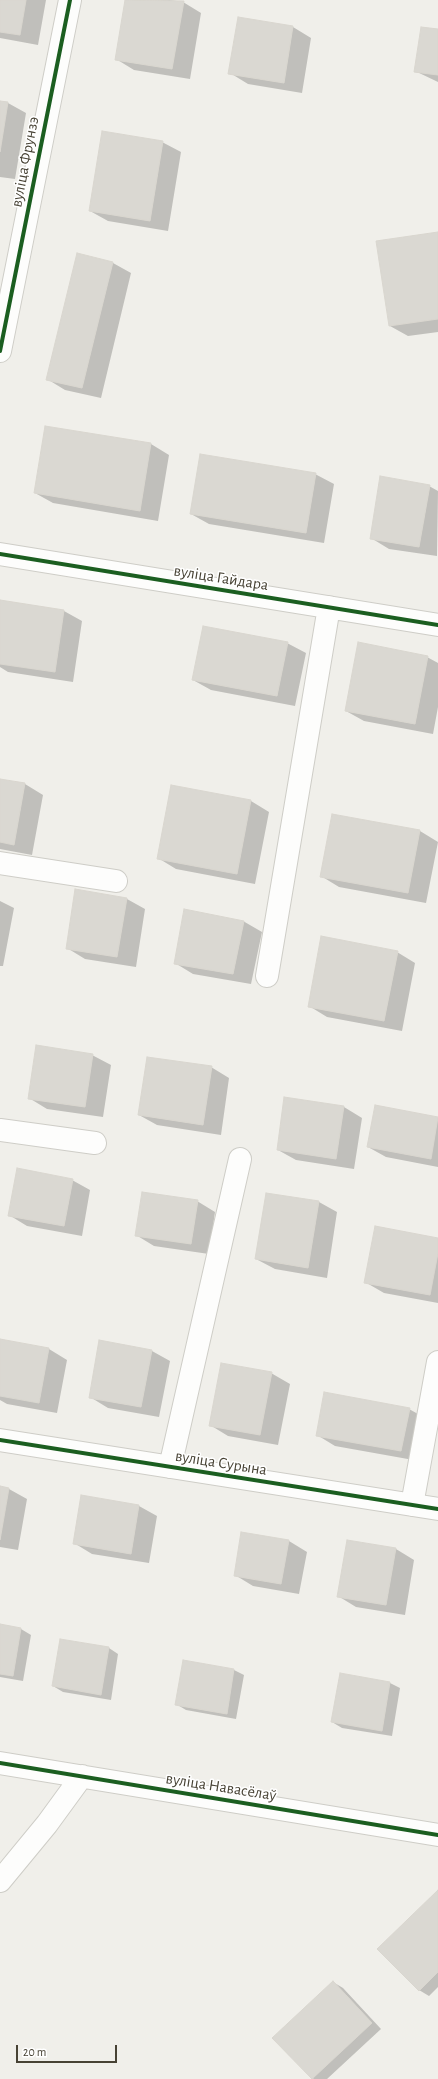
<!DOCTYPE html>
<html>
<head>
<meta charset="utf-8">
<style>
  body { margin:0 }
  #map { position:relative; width:438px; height:2079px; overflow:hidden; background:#f0efea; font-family:"Alegreya Sans",sans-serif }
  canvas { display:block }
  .scale { position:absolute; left:16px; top:2045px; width:101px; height:18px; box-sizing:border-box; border:2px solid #474234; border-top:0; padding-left:5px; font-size:12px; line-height:14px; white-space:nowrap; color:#474234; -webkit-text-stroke:3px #fff; paint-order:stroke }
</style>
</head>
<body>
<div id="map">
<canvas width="438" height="2079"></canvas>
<div class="scale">20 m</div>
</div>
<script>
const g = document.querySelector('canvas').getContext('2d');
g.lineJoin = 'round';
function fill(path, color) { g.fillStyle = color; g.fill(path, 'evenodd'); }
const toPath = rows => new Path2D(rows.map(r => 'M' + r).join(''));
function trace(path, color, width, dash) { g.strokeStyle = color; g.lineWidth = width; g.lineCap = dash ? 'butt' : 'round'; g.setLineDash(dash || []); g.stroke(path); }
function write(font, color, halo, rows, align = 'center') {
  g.font = font + ' "Alegreya Sans",sans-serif'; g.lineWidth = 3; g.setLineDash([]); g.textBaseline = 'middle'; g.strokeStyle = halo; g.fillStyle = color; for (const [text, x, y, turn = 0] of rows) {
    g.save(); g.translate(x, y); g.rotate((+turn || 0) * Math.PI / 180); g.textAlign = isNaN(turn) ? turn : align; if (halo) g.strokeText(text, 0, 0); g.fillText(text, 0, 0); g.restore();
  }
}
fill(toPath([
  [0,0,46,0,38,45,0,38],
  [126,0,170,0,183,2,201,13,190,79,134,70,116,59],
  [293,27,311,38,302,93,248,84,230,73],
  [438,30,438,82,415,71],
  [0,102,8,103,26,113,15,179,0,177],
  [162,142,181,152,168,231,108,221,90,211],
  [438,233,438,332,408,336,390,326],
  [78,254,113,263,131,273,101,398,65,390,47,379],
  [151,444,169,455,158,521,53,503,35,493],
  [315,474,334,484,324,543,209,524,191,514],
  [429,486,438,491,437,556,389,549,371,538],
  [0,601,64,611,82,621,73,682,8,672,0,667],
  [287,643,306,653,295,706,211,690,193,680],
  [427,657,438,663,438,707,433,734,364,721,346,711],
  [0,780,25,784,43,795,32,855,0,849],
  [171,787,251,801,269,812,255,884,176,869,158,858],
  [420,831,438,842,426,903,339,887,321,876],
  [127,899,145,909,136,967,85,959,67,948],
  [0,901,14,908,3,966,0,966],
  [243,921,262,932,251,984,193,974,175,963],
  [397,952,415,963,402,1031,327,1017,309,1006],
  [92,1055,111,1065,103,1117,47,1109,29,1098],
  [211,1067,229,1078,221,1135,157,1125,139,1115],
  [285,1098,344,1107,362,1118,354,1169,296,1160,278,1150],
  [376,1107,438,1118,438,1167,386,1157,368,1147],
  [72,1180,90,1190,82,1236,27,1226,9,1215],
  [197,1201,215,1212,209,1254,154,1246,136,1235],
  [319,1202,337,1212,327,1278,275,1269,256,1259],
  [438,1239,438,1303,384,1293,365,1282],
  [0,1340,49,1349,67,1360,57,1413,7,1404,0,1400],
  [152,1351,170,1361,159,1417,108,1408,90,1397],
  [271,1373,290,1384,278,1445,228,1436,210,1425],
  [409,1409,427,1419,419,1461,335,1446,317,1435],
  [0,1487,9,1489,27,1499,18,1550,0,1547],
  [82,1496,139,1506,157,1516,149,1563,92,1554,74,1543],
  [289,1541,307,1552,299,1594,253,1586,235,1575],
  [348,1541,396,1549,414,1560,405,1615,356,1607,338,1596],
  [0,1625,21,1629,31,1635,23,1681,0,1677],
  [109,1648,118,1654,111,1700,63,1692,53,1686],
  [184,1661,234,1670,244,1675,236,1719,186,1710,176,1704],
  [340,1674,390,1683,400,1688,392,1736,342,1728,332,1722],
  [438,1891,438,1987,429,1996,419,1990],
  [333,1982,343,1988,381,2029,327,2079,314,2079,312,2078]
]), '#0003');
const building = toPath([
  [0,0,26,0,20,35,0,32,0,0],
  [125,0,184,1,172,69,115,60,125,0],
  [238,17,293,26,284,83,228,74,238,17],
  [421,27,438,29,438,75,414,72,421,27],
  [0,101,8,102,0,152,0,101],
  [102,131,163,141,150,221,89,211,102,131],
  [438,232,438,319,389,326,376,241,438,232],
  [77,253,113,262,82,388,46,380,77,253],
  [45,426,151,443,140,511,34,493,45,426],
  [200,454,316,473,306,533,190,514,200,454],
  [380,476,430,485,419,547,370,539,380,476],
  [0,600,64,610,55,672,0,664,0,600],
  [203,626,288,642,277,696,192,680,203,626],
  [358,642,428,656,415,724,345,711,358,642],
  [0,779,25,783,14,845,0,842,0,779],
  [171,785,251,800,237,874,157,859,171,785],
  [332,814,420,830,408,893,320,877,332,814],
  [75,889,127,898,117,957,66,949,75,889],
  [184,909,244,921,233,974,174,964,184,909],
  [321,936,398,951,384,1021,308,1007,321,936],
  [36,1045,93,1054,85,1107,28,1099,36,1045],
  [147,1057,212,1066,203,1125,138,1115,147,1057],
  [284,1097,344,1106,336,1159,277,1150,284,1097],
  [375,1105,438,1117,431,1159,367,1147,375,1105],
  [17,1168,73,1179,64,1226,8,1216,17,1168],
  [142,1192,198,1200,191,1244,135,1236,142,1192],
  [266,1193,319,1201,308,1268,255,1259,266,1193],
  [375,1226,438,1238,438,1253,430,1295,364,1283,375,1226],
  [0,1339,49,1348,39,1403,0,1396,0,1339],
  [99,1340,152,1350,141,1407,89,1398,99,1340],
  [221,1363,272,1372,260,1435,209,1426,221,1363],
  [324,1392,410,1408,401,1451,316,1436,324,1392],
  [0,1486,9,1488,0,1540,0,1486],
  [81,1495,139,1505,131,1554,73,1544,81,1495],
  [241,1532,289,1540,281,1584,234,1576,241,1532],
  [347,1540,396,1548,386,1605,337,1597,347,1540],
  [0,1624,21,1628,13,1676,0,1674,0,1624],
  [60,1639,109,1647,101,1695,52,1686,60,1639],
  [183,1660,234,1669,227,1714,175,1705,183,1660],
  [340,1673,390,1682,382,1731,331,1722,340,1673],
  [438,1890,438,1972,419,1991,377,1949,438,1890],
  [333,1981,372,2023,312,2079,272,2038,333,1981]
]);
fill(building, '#dad8d2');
trace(building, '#d9d6cf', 1);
const minor = toPath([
  [0,351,70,0],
  [0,554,438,625],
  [0,863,116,881],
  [267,976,329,607],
  [0,1130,95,1143],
  [0,1440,438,1509],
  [170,1467,240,1159],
  [412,1505,438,1362],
  [0,1763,438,1835],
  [0,1881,47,1824,82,1776]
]);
trace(minor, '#cecdc7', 24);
trace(minor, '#fdfdfc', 22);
trace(toPath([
  [0,351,70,0],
  [0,554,438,625],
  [0,1440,438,1509],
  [0,1763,438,1835]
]), '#1b5e20', 4);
write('16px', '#474234', '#fff', [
  ["вуліца Фрунзэ",25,162,-79],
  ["вуліца Гайдара",221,578,9],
  ["вуліца Сурына",221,1463,9],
  ["вуліца Навасёлаў",221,1787,9]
]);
</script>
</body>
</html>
